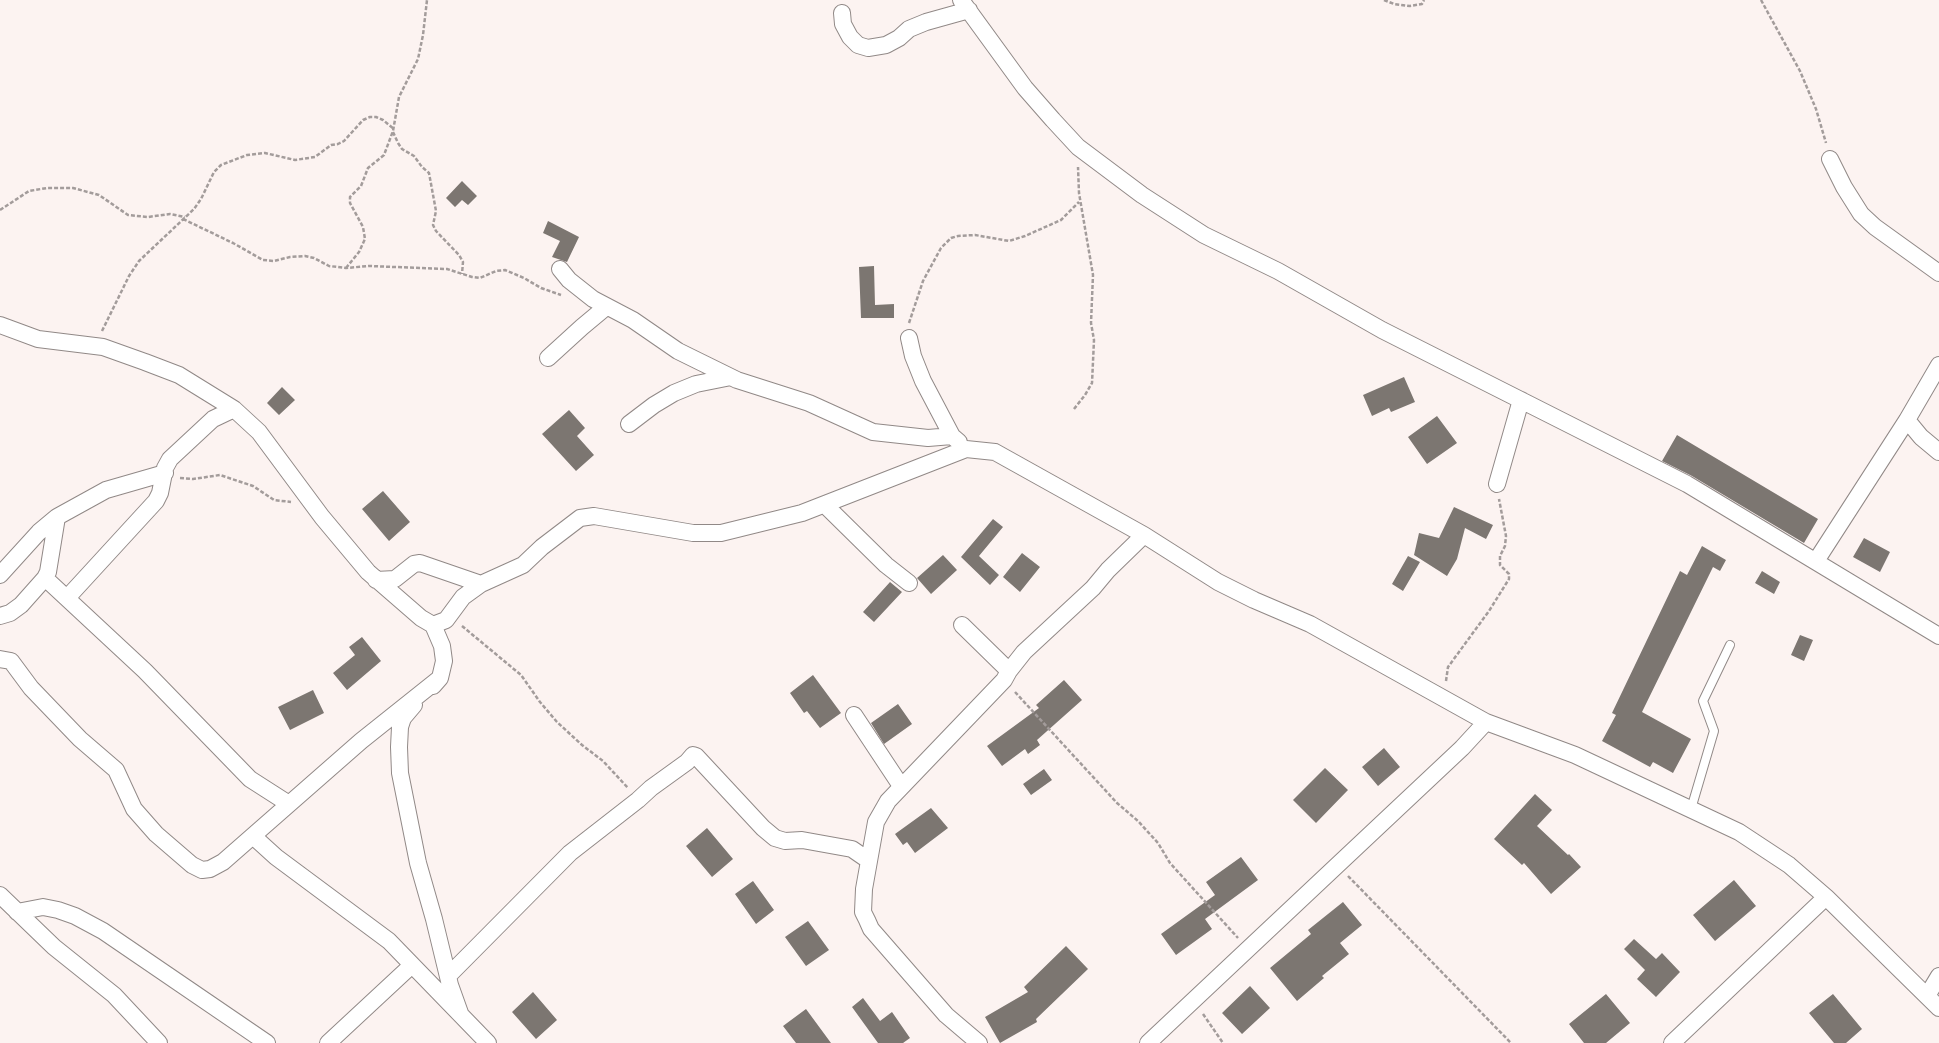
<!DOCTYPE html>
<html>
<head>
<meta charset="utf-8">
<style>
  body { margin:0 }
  canvas { display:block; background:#fcf3f1 }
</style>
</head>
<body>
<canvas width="1939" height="1043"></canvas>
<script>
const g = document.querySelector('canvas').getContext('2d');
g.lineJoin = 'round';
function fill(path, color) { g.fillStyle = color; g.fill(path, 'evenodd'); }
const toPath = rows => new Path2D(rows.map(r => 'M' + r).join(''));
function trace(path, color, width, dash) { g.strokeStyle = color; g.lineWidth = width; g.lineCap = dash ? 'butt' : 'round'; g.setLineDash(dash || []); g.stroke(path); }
fill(toPath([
  [462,181,477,196,468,205,462,200,455,207,446,198],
  [548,221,579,237,567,262,552,257,560,241,543,233],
  [874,266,875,305,894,304,894,318,861,318,859,267],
  [1404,377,1415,402,1391,412,1389,408,1372,416,1363,395],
  [282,387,295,400,279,415,267,403],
  [569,410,585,428,577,436,594,455,576,471,542,434],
  [1437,416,1457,443,1427,464,1408,437],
  [1677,435,1818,519,1804,543,1692,476,1662,461],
  [383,491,410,522,389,541,362,509],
  [1454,507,1493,525,1486,539,1465,528,1457,559,1447,576,1414,555,1419,533,1439,538],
  [993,519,1003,527,979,556,999,575,990,585,961,557],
  [1864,538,1890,552,1880,572,1853,557],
  [1702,546,1726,560,1720,571,1713,567,1642,712,1691,739,1673,773,1653,762,1650,767,1602,741,1616,715,1612,713,1680,571,1687,575],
  [1022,553,1040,567,1020,592,1003,577],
  [943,555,957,570,931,594,917,578],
  [1408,556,1420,562,1403,591,1392,584],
  [1762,571,1780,582,1774,594,1755,583],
  [890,582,902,592,874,622,863,612],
  [1800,635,1813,640,1804,661,1791,655],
  [362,637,381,661,347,690,333,673,355,655,349,647],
  [813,675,841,713,820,728,807,711,804,713,790,693],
  [1064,680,1082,700,1037,740,1040,745,1028,754,1025,749,1002,766,987,746,1039,708,1036,705],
  [313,690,324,713,290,730,278,707],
  [898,704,912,724,884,744,871,723],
  [1384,748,1400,767,1378,786,1362,767],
  [1325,768,1348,790,1316,823,1293,800],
  [1044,769,1052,780,1031,795,1023,784],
  [1535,794,1552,810,1537,826,1568,855,1569,854,1581,867,1551,894,1524,863,1522,865,1494,839],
  [931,808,948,828,915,853,907,842,903,845,895,834],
  [707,828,733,859,712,877,686,846],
  [1241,857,1258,880,1205,919,1212,929,1176,955,1161,934,1215,895,1206,882],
  [1734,880,1756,906,1715,941,1693,915],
  [753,881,774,910,756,924,735,894],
  [1343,902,1362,925,1340,943,1349,954,1322,976,1324,978,1297,1001,1270,968,1311,934,1308,930],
  [808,921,829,950,806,966,785,937],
  [1634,939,1656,959,1662,953,1680,972,1656,997,1637,979,1645,970,1624,949],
  [1066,946,1088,969,1036,1019,1037,1022,1000,1043,985,1017,1028,992,1024,987],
  [1250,986,1270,1008,1242,1034,1222,1013],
  [533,992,557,1020,536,1039,512,1012],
  [1606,994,1630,1023,1606,1043,1584,1043,1569,1024],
  [1833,994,1862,1029,1846,1043,1834,1043,1809,1013],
  [863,998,880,1021,892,1012,910,1038,903,1043,878,1043,852,1007],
  [806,1009,831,1043,796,1043,783,1026]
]), '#7c7671');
const lane = toPath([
  [1691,809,1714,731,1703,701,1730,645]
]);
const street = toPath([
  [961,0,1025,88,1053,120,1078,147,1142,195,1204,235,1278,271,1382,330,1687,484,1939,636],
  [842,13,843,24,850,37,858,45,868,48,886,45,899,38,909,29,926,22,969,10],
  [1830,159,1844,187,1861,214,1875,227,1939,273],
  [560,269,569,280,593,299,633,320,678,351,737,380,809,403,873,432,928,438,952,436],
  [0,325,38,339,103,347,145,362,179,375,234,409,259,432,322,517,368,572,421,618,433,625,446,620,463,597,481,584,523,565,542,547,580,518,594,516,693,533,721,533,802,513,966,449,995,452,1144,535,1218,582,1254,600,1310,624,1486,722,1575,755,1739,832,1789,865,1826,897,1939,1008],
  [909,338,913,356,923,381,952,436,959,442],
  [548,358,582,327,606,307],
  [1907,420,1921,437,1939,452],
  [629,424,654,405,674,393,696,384,731,377],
  [1497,484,1521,400],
  [825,505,886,565,909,583],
  [1816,561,1907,420,1939,365],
  [0,575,39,532,57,517,106,490,165,473],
  [45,578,145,671,250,779,289,804],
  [376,580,395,579,414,564,420,563,481,584],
  [67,598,156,501,160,493,165,468,170,459,213,419,234,409],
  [0,616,10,613,21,605,45,578,48,572,57,517],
  [433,625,442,646,444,661,440,678,433,686],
  [962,625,1009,671],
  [0,659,11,661,31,688,80,739,116,770,134,809,156,834,192,865,202,870,210,869,223,862,361,741,440,678],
  [414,705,403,718,400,727,399,747,400,773,418,863,434,919,450,985,460,1013],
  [854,715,901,786],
  [254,837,276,857,389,941,488,1043],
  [0,895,54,947,114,995,159,1043],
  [17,912,43,907,58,910,75,916,103,931,267,1043],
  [448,976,570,853,638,800,651,788,687,762,693,755,696,756,763,828,775,838,785,841,802,840,852,849,868,860],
  [1927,996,1939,976],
  [328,1043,412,965],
  [979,1043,946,1015,871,929,867,920,863,912,864,889,876,822,888,801,1004,680,1009,671,1024,652,1093,588,1108,570,1144,535],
  [1148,1043,1462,748,1486,722],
  [1672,1043,1826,897]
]);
trace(lane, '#918987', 10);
trace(street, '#918987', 18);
trace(toPath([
  [1384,0,1394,4,1410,6,1422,4,1424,0],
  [1761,0,1800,71,1816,109,1826,143],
  [393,132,398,143,402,149,414,156,422,167,429,173,436,211,433,225,436,231,459,255,463,262,462,274],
  [0,210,29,191,47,188,73,188,99,195,128,215,148,217,170,214,185,217],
  [183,219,233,243,263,260,274,261,290,257,305,256,314,258,329,266,346,268,369,266,447,269,472,277,480,278,496,271,505,270,524,278,541,288,561,295],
  [346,268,359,252,365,239,363,227,350,203,350,197,361,186,368,168,384,155,393,131,399,97,418,59,423,35,427,0],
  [909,323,923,281,941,248,951,238,958,236,975,235,1009,241,1025,236,1061,220,1079,202],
  [102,331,129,276,139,261,194,209,201,199,214,172,221,165,247,155,265,153,295,160,315,157,331,145,338,144,344,141,363,120,370,117,376,117,383,120,394,129],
  [1074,409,1085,395,1092,383,1094,340,1091,323,1093,275,1079,193,1078,167],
  [180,478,193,479,220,475,253,486,274,500,291,502],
  [462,626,521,675,540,702,557,722,582,745,603,761,628,788],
  [1446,681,1448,667,1489,611,1509,579,1509,574,1500,565,1500,556,1505,546,1506,536,1499,499],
  [1015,692,1117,803,1138,821,1158,843,1170,863,1238,938],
  [1348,876,1511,1043],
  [1203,1014,1223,1043]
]), '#a39c9b', 2.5, [4, 2]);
trace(lane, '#fff', 8);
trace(street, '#fff', 16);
</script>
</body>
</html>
